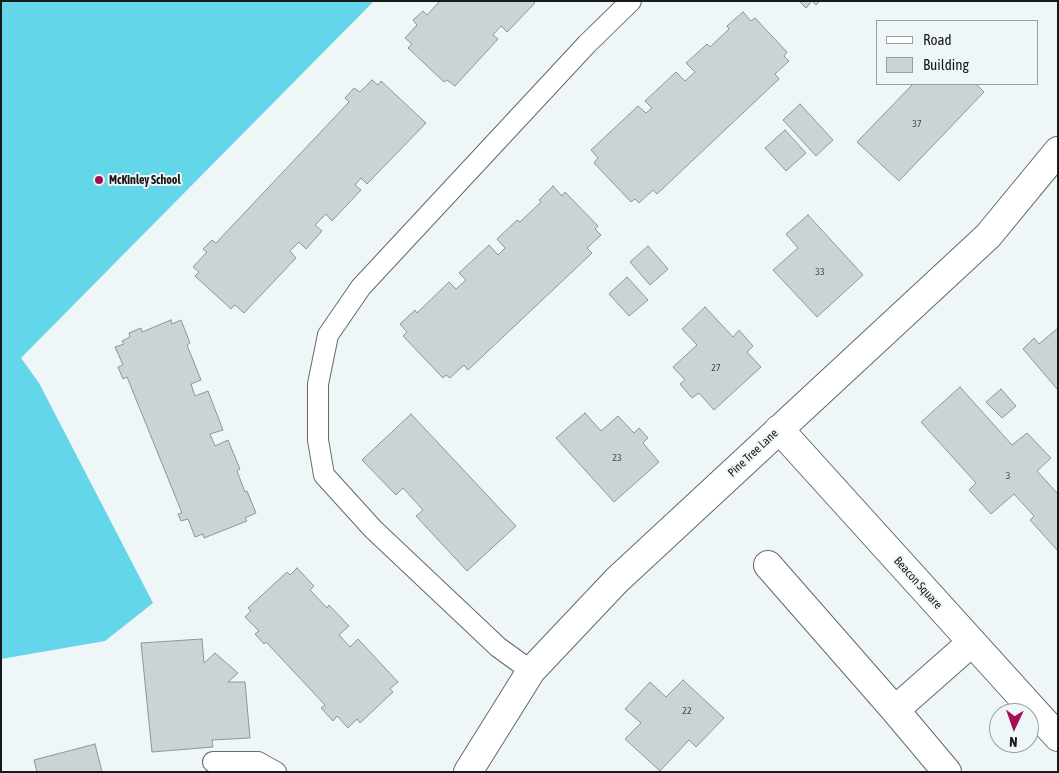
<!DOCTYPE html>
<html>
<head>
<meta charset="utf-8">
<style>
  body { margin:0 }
  #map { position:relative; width:1059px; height:773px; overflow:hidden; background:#eff6f7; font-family:"Asap Condensed",sans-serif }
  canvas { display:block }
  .frame { position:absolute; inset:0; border:2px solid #171a1a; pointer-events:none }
  .legend { position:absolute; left:876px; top:20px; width:162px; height:65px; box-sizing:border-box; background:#eff6f7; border:1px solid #999e9f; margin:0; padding:6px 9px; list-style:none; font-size:15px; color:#171a1a }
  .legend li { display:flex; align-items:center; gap:10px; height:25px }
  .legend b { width:25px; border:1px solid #999e9f }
  .north { position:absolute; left:989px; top:703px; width:50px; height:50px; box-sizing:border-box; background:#eff6f7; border:1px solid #999e9f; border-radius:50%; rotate:183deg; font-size:14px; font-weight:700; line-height:20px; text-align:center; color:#171a1a }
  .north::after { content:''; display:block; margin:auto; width:18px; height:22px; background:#a10f55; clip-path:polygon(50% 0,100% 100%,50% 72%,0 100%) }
</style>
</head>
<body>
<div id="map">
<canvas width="1059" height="773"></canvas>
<div class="frame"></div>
<ul class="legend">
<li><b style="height:6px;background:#fff"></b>Road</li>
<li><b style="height:14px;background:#ccd3d4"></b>Building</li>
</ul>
<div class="north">N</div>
</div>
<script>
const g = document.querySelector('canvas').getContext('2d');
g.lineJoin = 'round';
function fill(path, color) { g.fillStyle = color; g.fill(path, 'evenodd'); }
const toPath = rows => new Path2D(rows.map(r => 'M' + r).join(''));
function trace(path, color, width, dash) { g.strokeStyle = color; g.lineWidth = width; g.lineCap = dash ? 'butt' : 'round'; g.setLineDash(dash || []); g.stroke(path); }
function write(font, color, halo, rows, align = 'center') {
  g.font = font + ' "Asap Condensed",sans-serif'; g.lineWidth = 4; g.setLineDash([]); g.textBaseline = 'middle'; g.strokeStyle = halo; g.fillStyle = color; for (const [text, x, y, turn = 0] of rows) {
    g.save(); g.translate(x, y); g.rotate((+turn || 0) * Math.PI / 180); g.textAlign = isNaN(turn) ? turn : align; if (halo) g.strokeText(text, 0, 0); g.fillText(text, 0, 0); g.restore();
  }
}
fill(toPath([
  [1,1,374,1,21,358,39,383,153,603,105,641,1,659]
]), '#63d6ea');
const building = toPath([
  [440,1,533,1,535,3,507,32,501,26,493,35,498,39,455,86,447,80,444,82,408,48,412,44,405,38,417,25,413,20,423,11,427,15,440,1],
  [799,1,820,1,816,5,812,1,806,8,799,1],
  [743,12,751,21,755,18,787,52,784,56,789,61,775,74,779,79,657,194,653,190,639,203,635,199,631,202,594,163,598,158,591,150,638,106,646,113,652,108,645,101,676,72,685,81,695,72,686,63,707,44,710,47,729,29,727,26,743,12],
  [372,80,378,85,381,81,426,123,367,184,361,178,355,185,361,190,332,221,326,214,315,225,322,231,306,249,299,242,290,251,296,258,244,313,235,305,231,309,195,276,199,272,193,267,207,252,203,249,212,240,216,243,349,102,345,98,354,88,360,92,372,80],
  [913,84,976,84,984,92,899,181,857,142,913,84],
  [800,104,833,140,816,156,783,120,800,104],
  [785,130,806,153,786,171,765,148,785,130],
  [553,186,562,196,565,192,598,226,595,229,601,235,587,248,592,253,468,370,464,365,450,378,446,375,443,378,403,336,407,332,400,324,415,310,417,313,449,282,456,289,466,280,459,273,489,245,498,255,505,248,497,239,517,220,520,222,541,202,539,200,553,186],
  [808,215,863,275,817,317,773,270,798,248,786,234,808,215],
  [648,246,668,269,650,285,630,262,648,246],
  [627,277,648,300,629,316,609,294,627,277],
  [705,307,733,337,739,330,753,346,747,352,761,367,714,410,699,393,692,398,680,384,685,380,673,367,697,345,682,329,705,307],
  [171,320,172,324,181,320,190,343,187,345,201,380,191,384,195,396,208,391,223,430,210,434,215,446,228,440,240,469,237,471,245,492,247,491,256,513,245,518,247,521,204,538,203,534,195,537,188,519,181,521,178,514,182,513,127,377,123,379,118,367,123,365,115,347,124,344,122,341,130,337,129,333,141,328,142,332,171,320],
  [1058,328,1058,390,1023,349,1034,338,1039,344,1058,328],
  [960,387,1012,445,1027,433,1051,458,1037,471,1058,494,1058,551,1030,520,1034,516,1014,494,991,514,969,490,976,483,921,422,960,387],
  [1001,389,1016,406,1002,418,986,402,1001,389],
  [585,413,601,431,618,416,634,433,639,428,648,438,643,443,659,462,614,502,556,438,585,413],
  [411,414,516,526,467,571,416,516,423,510,403,488,396,495,362,460,411,414],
  [297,568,314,586,310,590,327,608,329,605,349,626,339,635,350,647,358,639,398,682,390,689,393,692,360,723,357,719,348,728,337,716,333,721,321,708,325,705,266,642,264,644,255,634,259,631,245,617,251,611,248,608,287,572,290,575,297,568],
  [202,639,204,663,215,653,238,673,228,682,245,682,250,738,212,740,213,747,152,752,141,643,202,639],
  [683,680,724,718,696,747,689,740,660,771,625,739,641,723,625,709,650,682,666,697,683,680],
  [95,744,102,772,37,772,34,760,95,744]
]);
fill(building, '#ccd3d4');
trace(building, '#8f9596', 1);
const service = toPath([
  [531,671,498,647,373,529,324,475,318,440,318,384,328,335,361,287,587,44,631,1],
  [213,762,258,762,276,772]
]);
const minor = toPath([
  [779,429,1058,737],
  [768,565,895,710,972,642],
  [895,710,947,772],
  [468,772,531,671,617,580,988,236,1058,151]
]);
trace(service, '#646a6b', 22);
trace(minor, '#646a6b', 30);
trace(service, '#fff', 20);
trace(minor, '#fff', 28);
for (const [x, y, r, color] of [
  [99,180,5,"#a10f55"]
]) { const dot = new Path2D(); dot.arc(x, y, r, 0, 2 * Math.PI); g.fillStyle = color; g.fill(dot); trace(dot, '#eff6f7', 2); }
write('10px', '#444848', null, [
  ["37",917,124],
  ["33",820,272],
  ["27",716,368],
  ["23",617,458],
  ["3",1008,476],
  ["22",687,711]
]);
write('bold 12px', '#171a1a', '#eff6f7', [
  ["McKinley School",109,180]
], 'left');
write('12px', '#171a1a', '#eff6f7', [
  ["Pine Tree Lane",753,453,-43],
  ["Beacon Square",918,583,48]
]);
</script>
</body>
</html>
